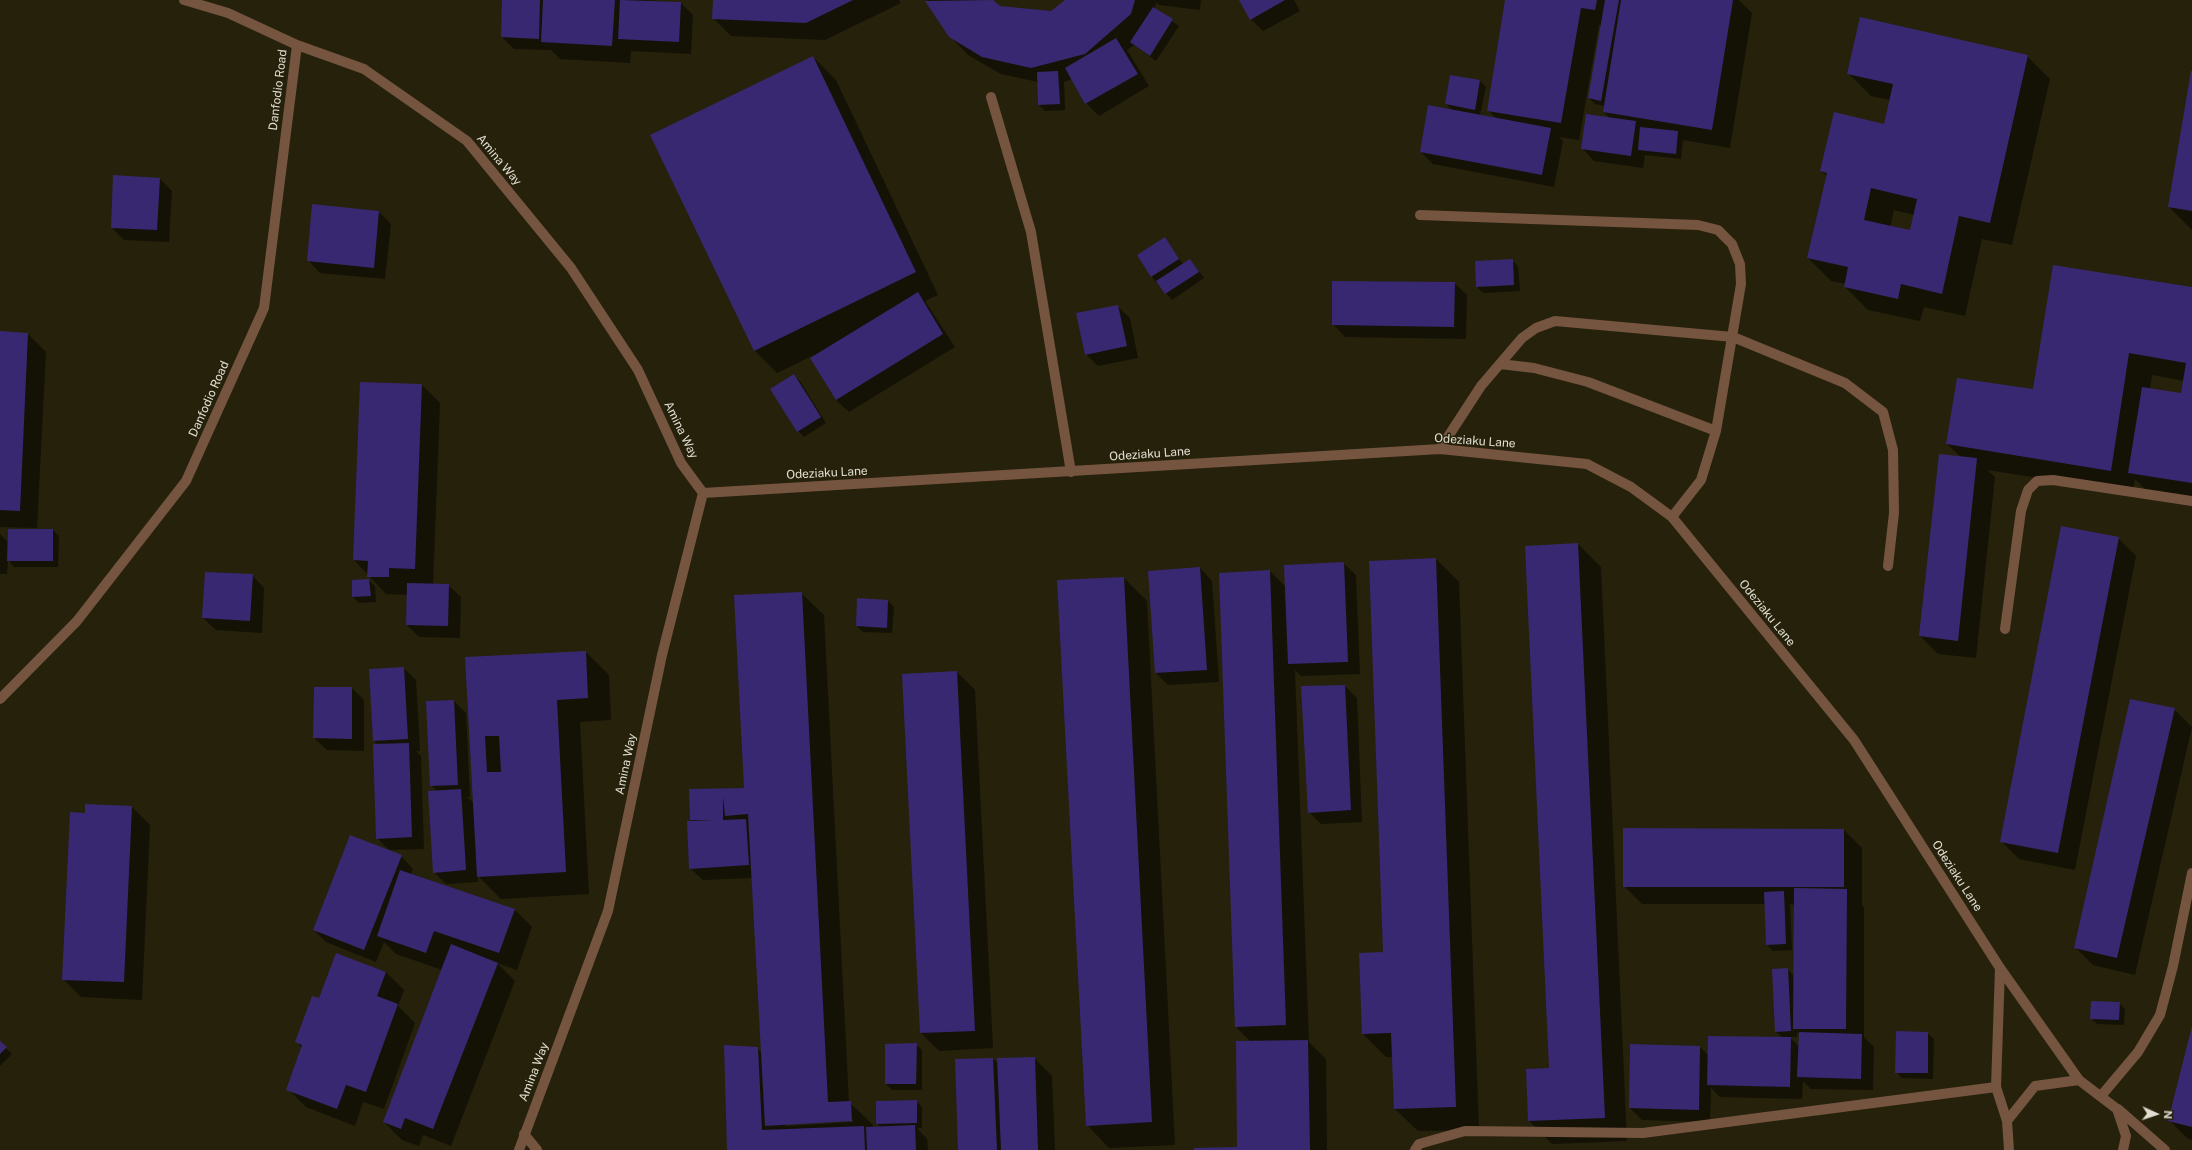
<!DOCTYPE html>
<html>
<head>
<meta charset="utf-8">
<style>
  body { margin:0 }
  #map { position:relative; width:2192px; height:1150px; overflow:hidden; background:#26210b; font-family:"Public Sans",sans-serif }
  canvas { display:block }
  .north { position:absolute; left:2136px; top:1094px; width:40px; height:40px; -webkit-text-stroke:3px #26210b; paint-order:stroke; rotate:93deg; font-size:11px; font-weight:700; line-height:16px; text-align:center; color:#e0ded0 }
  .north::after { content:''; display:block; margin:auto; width:14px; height:18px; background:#e0ded0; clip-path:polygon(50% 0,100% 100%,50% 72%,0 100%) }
</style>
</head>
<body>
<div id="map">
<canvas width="2192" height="1150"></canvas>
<div class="north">N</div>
</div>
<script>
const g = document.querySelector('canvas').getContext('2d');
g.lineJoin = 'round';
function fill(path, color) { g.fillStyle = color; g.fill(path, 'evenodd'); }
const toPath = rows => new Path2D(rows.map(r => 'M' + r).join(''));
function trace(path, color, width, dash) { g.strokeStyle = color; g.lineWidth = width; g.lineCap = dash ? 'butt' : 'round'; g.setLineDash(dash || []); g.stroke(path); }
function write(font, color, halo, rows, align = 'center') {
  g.font = font + ' "Public Sans",sans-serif'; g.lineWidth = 3; g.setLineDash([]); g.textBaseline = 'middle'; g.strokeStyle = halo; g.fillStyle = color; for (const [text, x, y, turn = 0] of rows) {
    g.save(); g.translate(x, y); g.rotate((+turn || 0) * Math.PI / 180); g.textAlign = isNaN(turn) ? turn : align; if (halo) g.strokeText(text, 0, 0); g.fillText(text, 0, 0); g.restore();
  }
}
fill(toPath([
  [503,0,646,0,681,3,693,15,691,54,631,51,630,63,560,59,551,50,514,49,502,37],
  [714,0,899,0,901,3,825,40,731,36,713,18],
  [928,0,991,0,1000,7,1051,12,1067,0,1201,0,1200,10,1159,5,1156,2,1155,9,1179,26,1156,61,1134,45,1127,50,1149,86,1099,116,1086,103,1072,79,1064,82,1065,110,1045,111,1039,105,1038,82,1001,74,968,55,950,36,926,1],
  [1240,0,1294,0,1300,11,1263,31,1251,19],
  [1506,0,1739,0,1752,13,1730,148,1683,140,1681,159,1645,155,1643,168,1594,161,1582,148,1611,119,1604,112,1605,106,1595,104,1589,98,1602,26,1599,25,1579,140,1559,137,1563,141,1554,187,1433,164,1421,152,1452,110,1446,104,1480,81,1486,87,1480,115,1496,118,1488,110],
  [2027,56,2050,79,2012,245,1982,239,1965,316,1924,307,1920,321,1868,310,1845,287,1846,284,1831,281,1808,258,1827,176,1821,171,1884,125,1890,100,1871,96,1848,73],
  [1894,210,1914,215,1910,232,1890,227],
  [813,57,836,80,938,295,925,301,955,347,849,412,836,400,814,355,777,373,754,350],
  [2192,72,2192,230,2169,207],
  [160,179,172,191,169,242,124,240,112,228],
  [379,212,391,224,385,279,320,273,308,260],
  [1164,239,1183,264,1190,260,1204,278,1172,300,1152,277,1138,256],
  [1512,260,1518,266,1520,291,1483,293,1477,287],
  [1454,283,1467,295,1466,339,1345,337,1333,324],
  [2192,288,2192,502,2152,496,2135,479,2133,493,1987,470,1995,477,1976,658,1938,654,1920,636,1961,457,1947,444,2034,391],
  [2152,375,2184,381,2182,394,2150,390],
  [1117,306,1130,318,1138,358,1098,366,1086,354],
  [0,332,28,334,46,352,37,528,0,527],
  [794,375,800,381,826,423,804,437,798,431],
  [361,383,422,385,440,403,433,585,448,585,461,597,460,638,419,637,407,625,408,595,386,594,354,560],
  [53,530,59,536,58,567,14,567,8,560,7,574,0,574,0,534,9,543],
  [2118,538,2136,556,2075,870,2019,859,2001,841],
  [1578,544,1601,567,1627,1141,1552,1144,1529,1121,1550,1069],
  [1436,559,1459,582,1479,1130,1418,1131,1395,1109,1393,1057,1386,1057,1363,1034,1384,953],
  [1343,563,1356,575,1360,674,1301,676,1295,670,1309,1042,1326,1059,1327,1150,1195,1150,1238,1148,1251,1042,1236,1027,1270,571,1286,587],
  [1200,568,1212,581,1219,682,1168,685,1156,673],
  [252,575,264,588,262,633,216,630,203,618],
  [1124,578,1147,601,1175,1145,1109,1148,1087,1125],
  [369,580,375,586,376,602,359,603,353,597],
  [801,593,824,615,849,1102,873,1125,873,1128,881,1128,877,1123,916,1101,922,1107,922,1128,917,1128,927,1139,928,1150,728,1150,757,1048,762,1053,752,878,703,880,690,868,693,822,691,820,690,790,745,788],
  [853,1120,853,1122,786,1126,786,1124],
  [888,601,894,607,892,633,863,632,857,626],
  [586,652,609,675,611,720,580,722,589,894,501,899,478,876,478,882,446,884,434,872,437,791,431,785,454,701,466,713,470,797,467,797,474,803,466,658],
  [404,668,416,680,420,751,416,751,421,756,424,849,389,850,377,838,379,745,374,741],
  [957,672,975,690,993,1048,939,1051,921,1033],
  [1345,686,1357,698,1362,822,1321,824,1309,812],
  [315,688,352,688,364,700,364,751,327,750,314,738],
  [2174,709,2192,727,2135,975,2093,965,2075,947],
  [132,807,150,825,142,1000,81,997,63,979,86,814],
  [1844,830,1862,848,1862,905,1864,908,1864,1037,1874,1047,1873,1090,1811,1089,1803,1081,1802,1099,1720,1097,1711,1088,1710,1122,1642,1120,1630,1108,1700,1047,1708,1055,1783,1038,1776,1032,1787,969,1794,976,1795,905,1790,904,1792,950,1773,951,1767,945,1766,904,1642,904,1624,886],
  [1797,1032,1800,1035,1800,1047,1789,1037,1797,1037],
  [401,856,413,869,411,874,514,909,532,927,517,970,497,963,515,981,451,1146,423,1135,419,1146,402,1140,384,1122,442,970,396,954,384,942,376,962,326,942,314,930],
  [336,954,386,972,404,990,398,1006,415,1023,384,1109,363,1102,355,1126,306,1107,288,1089,302,1048,297,1042,320,1000],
  [2119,1003,2125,1009,2124,1025,2097,1024,2091,1018],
  [2192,1027,2192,1140,2188,1139,2170,1121],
  [1927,1033,1934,1039,1933,1079,1902,1078,1896,1072],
  [0,1042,12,1054,0,1066],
  [916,1044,922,1050,922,1090,892,1090,886,1084],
  [1034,1058,1052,1076,1055,1150,959,1150,956,1060,993,1059,999,1064]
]), '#0007');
fill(toPath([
  [502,0,540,0,539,39,501,37],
  [543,0,615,0,612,46,541,42],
  [620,0,681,2,679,42,618,39],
  [713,0,853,0,806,23,712,19],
  [993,0,1000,6,1051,11,1065,0,1135,0,1131,14,1085,54,1031,68,982,57,949,37,925,1],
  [1239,0,1285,0,1250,20],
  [1505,0,1597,0,1595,10,1581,8,1561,123,1487,111],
  [1605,0,1619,0,1601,101,1588,98],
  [1621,0,1733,0,1712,130,1603,112],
  [1153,7,1173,19,1150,56,1130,42],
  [1860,17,2028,55,1990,223,1959,216,1942,294,1901,284,1898,299,1844,287,1848,267,1807,258,1827,173,1820,171,1834,112,1884,124,1893,84,1847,74],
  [1871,188,1917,199,1910,230,1864,220],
  [1116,38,1138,74,1085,104,1065,68],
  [813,56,916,272,754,351,650,135],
  [1058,71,1060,104,1038,105,1037,72],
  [2191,71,2192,71,2192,211,2168,207],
  [1450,75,1480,80,1475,110,1445,104],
  [1428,105,1551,128,1542,175,1420,152],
  [1586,114,1636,121,1631,156,1581,149],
  [1640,127,1678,131,1676,154,1638,150],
  [113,175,160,178,157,230,111,228],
  [312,204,379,211,374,268,307,261],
  [1165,237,1179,259,1151,277,1137,255],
  [1190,259,1199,272,1165,294,1156,281],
  [1513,259,1514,285,1476,287,1475,261],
  [2053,265,2192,287,2192,483,2128,473,2142,387,2181,393,2186,363,2129,353,2111,471,1946,444,1957,378,2033,389],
  [1332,281,1455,282,1454,327,1332,325],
  [918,292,943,334,836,400,810,358],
  [1118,305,1127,346,1085,355,1076,313],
  [0,331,28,333,20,511,0,510],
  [794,374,821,417,797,432,770,389],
  [360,382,422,384,415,569,389,568,389,577,367,577,368,561,353,560],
  [1939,454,1977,458,1958,641,1919,636],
  [2061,526,2119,537,2058,853,2000,842],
  [8,529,53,529,53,561,7,561],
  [1578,543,1605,1118,1528,1121,1526,1069,1549,1068,1525,546],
  [1436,558,1456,1107,1394,1109,1391,1033,1362,1034,1359,953,1383,952,1369,561],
  [1344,562,1348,662,1288,664,1284,565],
  [1200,567,1207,670,1155,673,1148,571],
  [1270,570,1286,1025,1235,1027,1219,573],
  [205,572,253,574,250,621,202,618],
  [1124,577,1152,1122,1086,1126,1057,580],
  [369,579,371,596,352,597,352,580],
  [407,583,449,584,448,626,406,625],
  [802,592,828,1102,851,1101,852,1121,765,1126,748,814,725,816,723,796,723,820,746,819,749,865,689,869,687,821,714,820,690,820,689,789,744,788,734,595],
  [857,598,888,600,887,628,856,626],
  [586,651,588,698,557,700,566,872,477,877,465,657],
  [485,736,499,736,501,772,487,772],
  [404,667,408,739,373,741,369,669],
  [957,671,975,1031,920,1033,902,674],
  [1345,685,1351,810,1308,813,1301,686],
  [314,687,352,687,352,739,313,738],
  [2130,699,2175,708,2117,958,2074,948],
  [454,700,458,785,430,786,426,701],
  [409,743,412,837,376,839,373,744],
  [461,789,466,870,433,873,428,791],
  [85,804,132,806,124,982,62,980,70,812,85,813],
  [1623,828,1844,829,1844,887,1623,887],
  [350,835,402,855,364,950,313,930],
  [400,870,515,909,499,953,434,931,426,953,377,936],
  [1794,888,1847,889,1846,1029,1793,1029],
  [1784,891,1786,944,1766,945,1764,892],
  [451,944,498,963,433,1129,405,1118,401,1129,383,1122],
  [336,953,386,972,377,996,398,1004,366,1092,346,1085,337,1109,286,1090,302,1045,295,1042,312,996,319,998],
  [1788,968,1791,1031,1775,1032,1772,969],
  [2091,1001,2120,1002,2119,1020,2090,1019],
  [2192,1026,2192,1127,2168,1121],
  [1896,1031,1928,1032,1928,1073,1895,1073],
  [1799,1032,1862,1034,1861,1079,1797,1077],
  [1708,1036,1791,1037,1790,1087,1707,1085],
  [1308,1040,1310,1150,1194,1150,1194,1148,1237,1147,1236,1041],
  [0,1041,7,1047,0,1054],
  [917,1043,916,1084,885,1084,885,1044],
  [1630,1044,1700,1046,1699,1110,1629,1108],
  [724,1045,758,1047,762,1130,864,1126,865,1150,727,1150],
  [1035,1057,1038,1150,1001,1150,997,1058],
  [993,1058,997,1150,958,1150,955,1059],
  [917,1100,917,1123,876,1124,876,1101],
  [915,1125,916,1150,867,1150,866,1127]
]), '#382871');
trace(toPath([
  [991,97,1031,232,1071,472],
  [1420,215,1698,225,1718,230,1732,244,1740,264,1741,284,1716,431,1701,480,1672,517],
  [1500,364,1534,368,1588,382,1716,431],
  [1440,449,1481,386,1522,338,1536,328,1555,321,1733,337,1845,383,1883,412,1893,450,1894,513,1888,566],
  [2005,629,2021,511,2028,490,2037,481,2053,480,2192,501],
  [2101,1096,2138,1052,2160,1015,2173,966,2192,873],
  [1415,1150,1419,1144,1465,1131,1643,1133,1996,1087]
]), '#755440', 10);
trace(toPath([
  [184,0,228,13,297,45,364,69,467,141,571,268,638,370,681,463,703,493,662,655,608,911,519,1150],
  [703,493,1440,449,1587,464,1631,487,1672,517,1854,740,2000,968,2079,1080],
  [0,699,77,621,186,481,264,308,297,45],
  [2000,968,1996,1087,2007,1121],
  [2118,1109,2165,1150],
  [524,1134,537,1150],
  [2009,1150,2007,1121,2035,1086,2079,1080,2117,1109,2126,1136,2123,1150]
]), '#755440', 10);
write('12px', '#e0ded0', '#26210b', [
  ["Danfodio Road",278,90,-83],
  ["Amina Way",499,160,50],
  ["Danfodio Road",209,399,-66],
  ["Amina Way",681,430,64],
  ["Odeziaku Lane",1475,441,4],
  ["Odeziaku Lane",1150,454,-4],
  ["Odeziaku Lane",827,473,-3],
  ["Odeziaku Lane",1767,613,51],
  ["Amina Way",626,764,-78],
  ["Odeziaku Lane",1957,876,57],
  ["Amina Way",534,1072,-69]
]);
</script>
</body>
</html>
